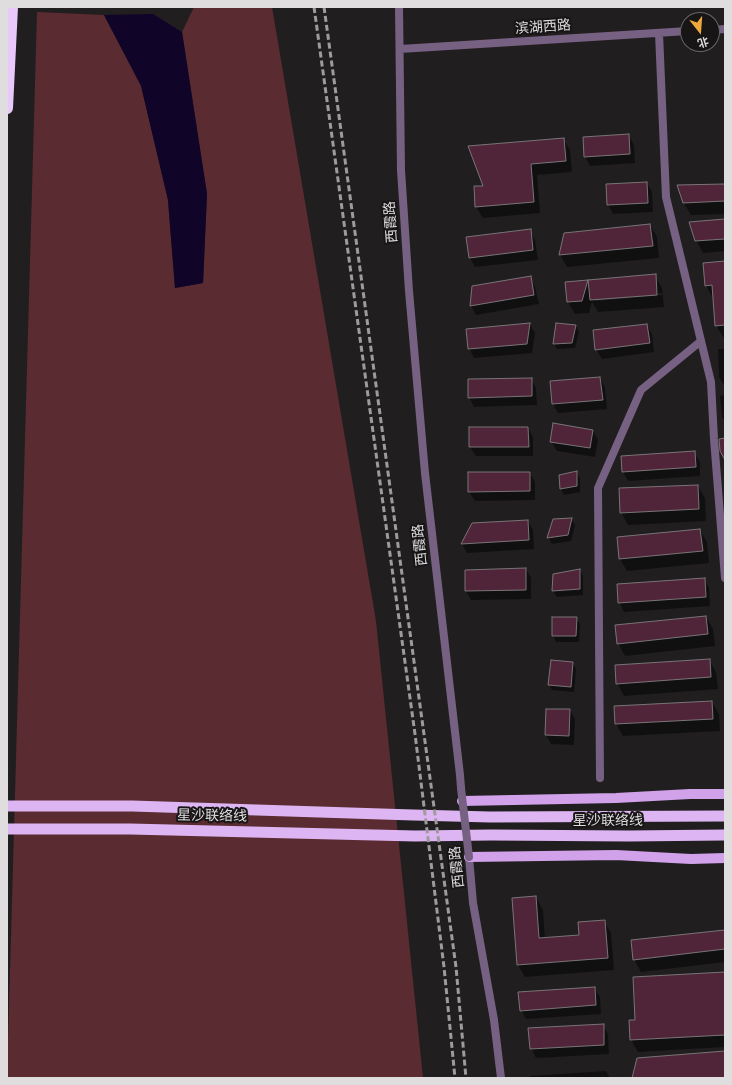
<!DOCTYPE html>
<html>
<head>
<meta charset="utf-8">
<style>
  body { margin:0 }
  #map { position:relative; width:732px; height:1085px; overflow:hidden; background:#211e20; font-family:Quicksand,"Noto Sans SC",sans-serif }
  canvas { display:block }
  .frame { position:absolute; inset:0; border:8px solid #dfddde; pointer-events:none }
  .north { position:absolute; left:680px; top:12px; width:40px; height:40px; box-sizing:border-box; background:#181517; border:1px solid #686567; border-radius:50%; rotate:163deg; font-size:11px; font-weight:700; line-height:16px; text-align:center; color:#dfddde }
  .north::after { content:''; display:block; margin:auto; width:14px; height:18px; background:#eda83b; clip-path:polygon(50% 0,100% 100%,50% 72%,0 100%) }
</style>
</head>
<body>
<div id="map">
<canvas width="732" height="1085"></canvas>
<div class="frame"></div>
<div class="north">北</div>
</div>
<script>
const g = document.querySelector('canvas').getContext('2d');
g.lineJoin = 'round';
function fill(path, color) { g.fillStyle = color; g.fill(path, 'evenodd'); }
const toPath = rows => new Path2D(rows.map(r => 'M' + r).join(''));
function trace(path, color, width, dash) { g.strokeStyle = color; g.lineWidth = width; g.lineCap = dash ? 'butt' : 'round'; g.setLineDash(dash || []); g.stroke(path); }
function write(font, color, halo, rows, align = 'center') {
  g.font = font + ' Quicksand,"Noto Sans SC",sans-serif'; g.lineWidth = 4; g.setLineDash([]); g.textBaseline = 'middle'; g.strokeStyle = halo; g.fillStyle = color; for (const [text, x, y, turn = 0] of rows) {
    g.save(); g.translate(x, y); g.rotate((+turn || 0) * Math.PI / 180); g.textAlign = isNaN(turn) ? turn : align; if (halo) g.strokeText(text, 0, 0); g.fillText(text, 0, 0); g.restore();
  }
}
fill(toPath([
  [194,7,272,7,376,621,423,1078,7,1078,37,12,104,15,141,85,168,200,175,288,203,283,207,194,182,32]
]), '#5a2b31');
fill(toPath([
  [153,14,182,32,207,194,203,283,175,288,168,200,141,86,104,15]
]), '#110429');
fill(toPath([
  [629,136,634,145,635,163,590,166,585,157,584,138],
  [563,139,570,150,572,172,537,175,540,213,483,218,476,207,484,186],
  [647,183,652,192,653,212,613,214,608,205],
  [725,185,725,214,691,215,683,202],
  [725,220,725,251,703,253,696,240],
  [650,225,657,237,659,258,567,267,560,255],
  [530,230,535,240,538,260,475,267,470,258],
  [725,262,725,337,723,337,716,325,714,298,713,298,706,286],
  [655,276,662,288,664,307,598,312,592,302,589,313,575,314,568,302,566,283,587,281,589,286],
  [662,293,662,295,595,301,595,299],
  [530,277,535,287,539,304,476,315,471,306,473,287],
  [530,324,535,333,532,353,474,358,469,348],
  [647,325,652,334,654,352,602,359,596,349],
  [576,326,579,332,575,348,557,349,554,344],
  [718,349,725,349,725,387,719,377],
  [600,378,605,387,607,409,558,413,553,404,551,382],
  [531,379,536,388,537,405,474,407,469,397],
  [725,395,725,422,722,417,720,396],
  [470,428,528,428,533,437,533,456,476,456,470,447],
  [593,431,598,440,595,457,557,451,551,441],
  [694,452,700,462,700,476,628,481,623,472],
  [530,473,535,482,535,500,475,501,469,492],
  [577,473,580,478,580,492,564,495,561,489,560,476],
  [698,486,705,498,706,521,628,525,621,512],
  [571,519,575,525,571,541,552,544,549,538,554,520],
  [528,521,533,530,534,549,467,553,462,544,472,524],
  [700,530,707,542,709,563,627,571,620,559,618,538],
  [526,569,531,578,531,599,471,600,466,591],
  [580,570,583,576,583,595,557,597,553,591,554,574],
  [704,579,709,588,710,606,624,612,619,602],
  [706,617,713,629,715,646,625,656,618,643],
  [576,618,580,624,579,642,556,642,553,636],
  [709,660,716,672,718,689,624,696,617,683],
  [573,663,576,669,574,692,552,690,549,684],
  [712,702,719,714,720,731,623,736,616,724,615,707],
  [547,710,570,710,575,719,574,745,551,744,546,735],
  [536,897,543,910,545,939,580,936,604,921,611,933,614,970,525,977,518,965],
  [725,931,725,962,641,972,634,959],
  [725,973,725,1047,638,1052,631,1040,630,1021,636,1020],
  [594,988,600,997,601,1014,526,1019,521,1010],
  [603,1025,608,1034,609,1054,536,1058,531,1048],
  [606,1071,610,1078,530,1078,530,1076]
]), '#0007');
const building = toPath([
  [629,134,630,154,584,157,583,137,629,134],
  [564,138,566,161,531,164,534,202,475,207,474,186,483,186,468,146,564,138],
  [647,182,648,203,607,205,606,184,647,182],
  [725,184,725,201,683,203,677,185,725,184],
  [725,219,725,239,695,241,689,222,725,219],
  [650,224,653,246,559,255,564,233,650,224],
  [531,229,533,250,469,258,466,237,531,229],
  [725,261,725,325,715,326,712,285,705,286,703,263,725,261],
  [656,274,657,295,590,300,588,280,656,274],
  [531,276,534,295,470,306,472,286,531,276],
  [588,280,582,301,567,302,565,282,588,280],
  [530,323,527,344,468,349,466,329,530,323],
  [556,323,576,325,572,343,553,344,556,323],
  [647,324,650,343,595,350,593,330,647,324],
  [600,377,603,400,552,404,550,381,600,377],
  [532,378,532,396,468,398,468,379,532,378],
  [553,423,593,430,590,448,550,442,553,423],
  [469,427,528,427,529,447,469,447,469,427],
  [725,438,725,460,720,451,719,439,725,438],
  [695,451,696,467,622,472,621,456,695,451],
  [577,471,577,486,560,489,559,475,577,471],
  [468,472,530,472,530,491,468,492,468,472],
  [698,485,699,509,620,513,619,488,698,485],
  [572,518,568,535,547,538,553,519,572,518],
  [528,520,529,540,461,544,472,523,528,520],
  [700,529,703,551,619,559,617,537,700,529],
  [526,568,526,590,465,591,465,570,526,568],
  [580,569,580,589,552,591,553,574,580,569],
  [705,578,706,597,618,603,617,584,705,578],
  [706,616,708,634,617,644,615,625,706,616],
  [552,617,577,617,576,636,552,636,552,617],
  [710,659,711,677,616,684,615,665,710,659],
  [551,660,573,662,571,687,548,685,551,660],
  [712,701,713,719,615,724,614,706,712,701],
  [546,709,570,709,569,736,545,735,546,709],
  [536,896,539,938,579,935,578,922,605,920,608,958,517,965,512,898,536,896],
  [725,930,725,949,633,960,631,940,725,930],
  [725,972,725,1035,630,1040,629,1020,635,1020,633,977,725,972],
  [595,987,596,1005,520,1011,518,992,595,987],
  [604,1024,604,1045,530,1049,528,1028,604,1024],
  [725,1051,725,1078,632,1078,637,1058,725,1051]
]);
fill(building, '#512539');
trace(building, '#787576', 1);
trace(toPath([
  [399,7,401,170,409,291,425,473,460,775,461,788],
  [712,30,725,29],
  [659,33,666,197,711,382,714,439,725,578],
  [400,49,688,31],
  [600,778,598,488,641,390,701,341],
  [469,857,473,903,494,1020,501,1078]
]), '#776183', 8);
trace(toPath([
  [462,801,616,798,690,794,725,794],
  [469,857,616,855,691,859,725,858]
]), '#d1a2ea', 10);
trace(toPath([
  [7,806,132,806,413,815,490,817,725,816],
  [7,829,130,829,415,836,491,835,629,836,725,835]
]), '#ddb5f2', 11);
trace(toPath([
  [7,108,12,7]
]), '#e9c8fb', 12);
trace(toPath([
  [314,7,415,734,444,967,455,1078],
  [324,7,456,967,466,1078]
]), '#9e9b9d', 3, [6, 3]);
trace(toPath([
  [461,788,469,857]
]), '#776183', 8);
write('14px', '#dfddde', '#181517', [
  ["滨湖西路",543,27,-4],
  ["西霞路",391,222,-94],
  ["西霞路",420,545,-96],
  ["星沙联络线",212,816,1],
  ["星沙联络线",608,821],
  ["西霞路",457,867,-96]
]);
</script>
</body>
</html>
